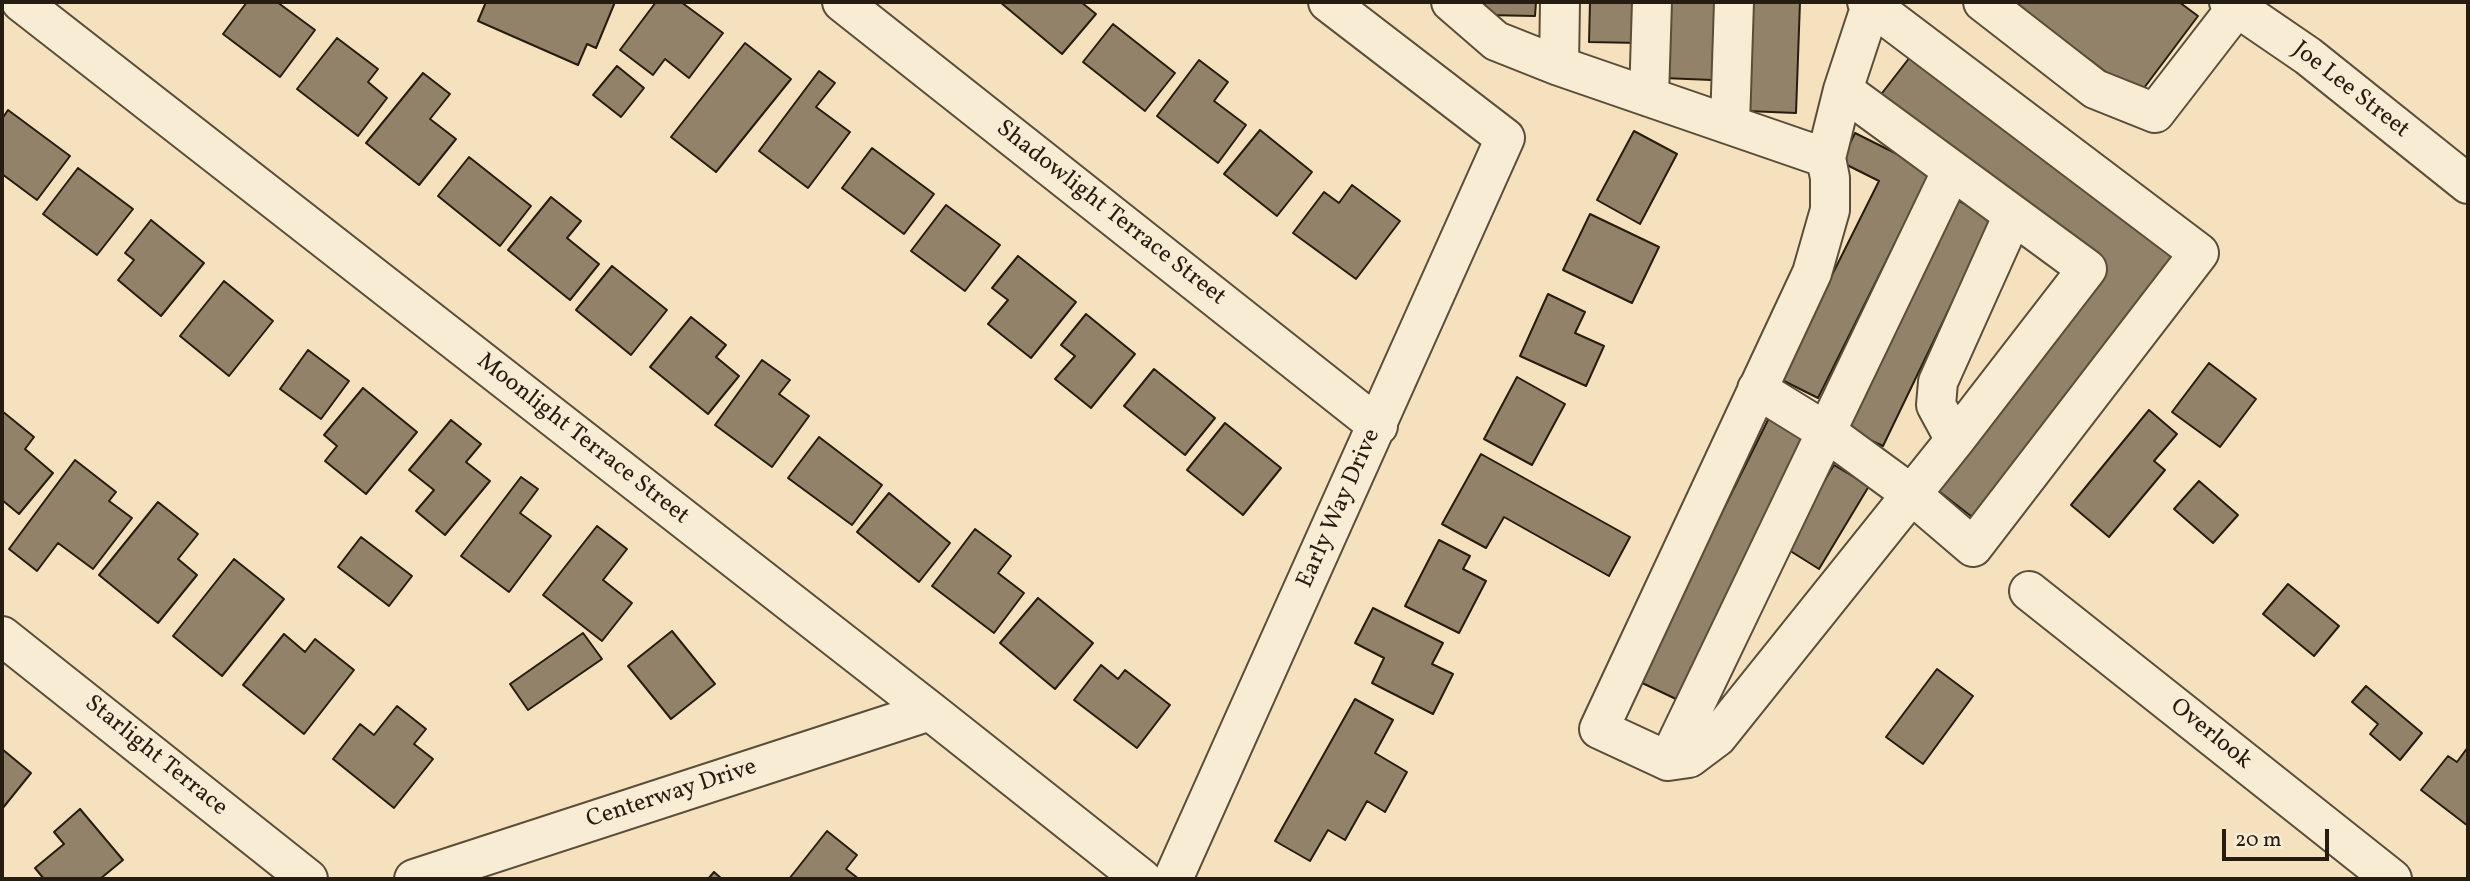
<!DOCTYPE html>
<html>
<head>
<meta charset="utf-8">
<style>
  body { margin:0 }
  #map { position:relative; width:2470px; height:881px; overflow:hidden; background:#f5e1bd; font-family:Vollkorn,serif }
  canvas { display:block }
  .frame { position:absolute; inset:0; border:4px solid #261c0f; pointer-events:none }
  .scale { position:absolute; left:2222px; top:829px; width:107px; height:32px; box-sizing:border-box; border:4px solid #261c0f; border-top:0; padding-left:9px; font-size:21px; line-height:24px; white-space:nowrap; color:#261c0f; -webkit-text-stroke:5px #f8ecd4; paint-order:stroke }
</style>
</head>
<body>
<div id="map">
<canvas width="2470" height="881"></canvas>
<div class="frame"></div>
<div class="scale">20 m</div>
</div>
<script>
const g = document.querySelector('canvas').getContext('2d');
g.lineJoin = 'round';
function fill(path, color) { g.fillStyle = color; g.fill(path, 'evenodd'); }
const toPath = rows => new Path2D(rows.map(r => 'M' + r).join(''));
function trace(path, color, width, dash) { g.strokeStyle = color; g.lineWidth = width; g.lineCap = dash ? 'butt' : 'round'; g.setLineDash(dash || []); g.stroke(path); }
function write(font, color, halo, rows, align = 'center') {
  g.font = font + ' Vollkorn,serif'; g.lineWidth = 7; g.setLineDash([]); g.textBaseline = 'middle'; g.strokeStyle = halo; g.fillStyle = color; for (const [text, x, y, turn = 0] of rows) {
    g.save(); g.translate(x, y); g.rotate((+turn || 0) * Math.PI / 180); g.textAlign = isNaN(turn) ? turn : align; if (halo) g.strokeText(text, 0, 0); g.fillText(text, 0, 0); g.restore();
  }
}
const building = toPath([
  [247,2,277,2,315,30,280,77,223,34,247,2],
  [486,2,615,2,596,48,587,44,578,65,478,21,486,2],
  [656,2,681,2,723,33,689,78,665,59,653,75,620,50,656,2],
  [1000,2,1081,2,1096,14,1062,54,1000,2],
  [1485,2,1536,2,1535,16,1485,15,1485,2],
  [1590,2,1639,2,1639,43,1589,42,1590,2],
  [1666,2,1715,2,1712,80,1663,78,1666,2],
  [1751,2,1800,2,1796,113,1747,111,1751,2],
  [2012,2,2179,2,2198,16,2138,96,2012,2],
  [1113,24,1175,73,1145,111,1083,62,1113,24],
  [337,38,378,69,368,82,387,98,358,136,297,89,337,38],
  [745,43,791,79,716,172,671,137,745,43],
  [1910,57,2175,259,1976,520,1936,489,2104,269,1879,97,1910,57],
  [1199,60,1228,82,1214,101,1246,125,1218,163,1157,116,1199,60],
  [617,66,644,88,621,117,593,95,617,66],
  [819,71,835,83,816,107,850,132,808,188,759,151,819,71],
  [423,73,450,94,430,119,456,139,419,185,366,143,423,73],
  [8,110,70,156,37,200,2,174,2,119,8,110],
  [1260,130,1312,172,1277,216,1224,174,1260,130],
  [1634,131,1677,154,1640,224,1597,200,1634,131],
  [1855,133,1931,171,1818,398,1780,379,1879,181,1841,162,1855,133],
  [872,148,934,194,904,234,842,188,872,148],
  [469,157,531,206,500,246,438,196,469,157],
  [78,168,133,209,97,255,43,214,78,168],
  [1352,185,1400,221,1356,279,1293,233,1324,192,1339,203,1352,185],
  [551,197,581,221,567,238,599,264,570,300,508,250,551,197],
  [1955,199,1993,218,1883,446,1844,428,1955,199],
  [946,205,1000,245,965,291,911,251,946,205],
  [1590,214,1659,247,1632,303,1563,270,1590,214],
  [151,220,204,263,161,316,118,280,134,260,125,253,151,220],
  [1018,256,1076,302,1031,358,988,324,1008,300,992,288,1018,256],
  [612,266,667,310,631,355,576,310,612,266],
  [224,281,273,321,229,376,180,336,224,281],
  [1548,294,1585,312,1575,333,1604,346,1586,386,1520,356,1548,294],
  [1086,314,1135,354,1091,408,1055,379,1075,356,1061,345,1086,314],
  [691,317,726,345,716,357,739,376,708,414,650,367,691,317],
  [308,350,349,381,321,419,280,389,308,350],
  [762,360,790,380,779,394,809,416,772,467,715,425,762,360],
  [2209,363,2256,399,2220,447,2172,412,2209,363],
  [1154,369,1215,418,1185,455,1124,406,1154,369],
  [1517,377,1565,404,1532,465,1484,439,1517,377],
  [363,388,417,432,366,494,325,461,337,446,324,435,363,388],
  [2149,410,2177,434,2154,461,2165,470,2109,537,2071,505,2149,410],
  [2,411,34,437,25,449,53,473,19,514,2,500,2,411],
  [1769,418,1807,436,1676,699,1638,681,1769,418],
  [451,420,481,444,466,462,490,481,445,535,416,511,434,490,409,470,451,420],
  [1225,423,1281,468,1243,515,1187,470,1225,423],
  [819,437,882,485,852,525,788,478,819,437],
  [1481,454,1630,537,1609,576,1504,517,1486,548,1442,524,1481,454],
  [75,460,116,492,109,501,132,518,93,569,58,543,37,571,9,549,75,460],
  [1834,465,1869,486,1819,569,1784,547,1834,465],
  [521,477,538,489,520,513,551,536,509,592,461,556,521,477],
  [2199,481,2238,515,2213,543,2174,509,2199,481],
  [889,493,950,543,919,582,857,532,889,493],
  [158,502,198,534,178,559,197,575,158,623,99,575,158,502],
  [597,526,627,549,603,580,632,603,602,641,543,595,597,526],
  [975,529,1011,556,998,573,1024,593,994,633,932,586,975,529],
  [361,537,412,576,389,606,338,567,361,537],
  [1439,540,1470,556,1463,569,1486,581,1459,633,1405,606,1439,540],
  [234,559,284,599,222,676,173,636,234,559],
  [2288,584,2339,626,2314,656,2263,614,2288,584],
  [1038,598,1093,643,1055,689,1000,643,1038,598],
  [1373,608,1443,643,1432,664,1453,674,1433,714,1372,683,1384,658,1355,643,1373,608],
  [672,631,715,684,671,719,628,666,672,631],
  [583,633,602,659,528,710,510,684,583,633],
  [284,634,305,652,315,639,354,670,304,734,243,685,284,634],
  [1101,665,1118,679,1125,670,1170,705,1137,748,1074,700,1101,665],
  [1937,669,1973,696,1923,764,1886,737,1937,669],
  [2366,686,2422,733,2400,760,2370,734,2378,724,2352,702,2366,686],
  [1355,699,1393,720,1375,753,1407,772,1385,812,1367,801,1345,840,1328,830,1310,861,1275,841,1355,699],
  [397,706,426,729,414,744,433,759,394,808,333,759,360,724,374,735,397,706],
  [2468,747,2468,826,2421,790,2448,756,2457,762,2468,747],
  [2,749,31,773,2,809,2,749],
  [80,809,123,860,100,879,44,879,35,868,64,844,54,832,80,809],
  [827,831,857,855,846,869,859,879,789,879,827,831],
  [714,872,722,879,708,879,714,872]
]);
fill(building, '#928269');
trace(building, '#261c0f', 2);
const minor = toPath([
  [21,2,930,711,1142,879],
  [842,2,1378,426],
  [1451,2,1496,41,1559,66,1826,158,1843,90,1872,2],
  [1983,2,2095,89,2155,113,2237,7],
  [2229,2,2308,56,2468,184],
  [1559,66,1560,2],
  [1649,97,1652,2],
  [1730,124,1734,2],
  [1826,158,1830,178,1830,210,1812,273,1599,729,1668,761,1689,758,1717,737,1955,440,2087,269,1843,90],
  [1757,389,1825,431,1911,494,1973,547,2199,253,1867,2],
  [1955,440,1936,405,1938,382,2013,215],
  [2029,591,2392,879],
  [2,636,308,879],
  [1668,761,1952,170],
  [414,879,930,711],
  [1173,879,1505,138,1328,2]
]);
trace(minor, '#5a4d3a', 42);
trace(minor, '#f8ecd4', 38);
write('24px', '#261c0f', '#f8ecd4', [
  ["Joe Lee Street",2350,91,38],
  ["Shadowlight Terrace Street",1110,214,38],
  ["Moonlight Terrace Street",582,440,38],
  ["Early Way Drive",1340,509,-66],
  ["Overlook",2210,735,39],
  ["Starlight Terrace",155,757,39],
  ["Centerway Drive",672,795,-18]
]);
</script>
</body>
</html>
